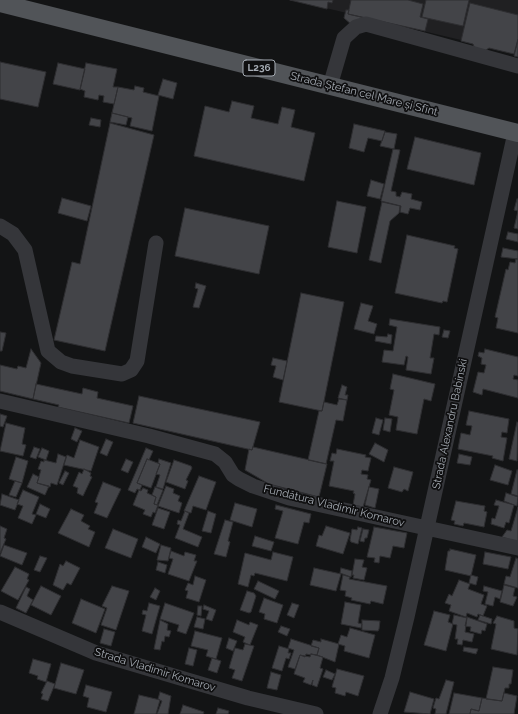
<!DOCTYPE html>
<html>
<head>
<meta charset="utf-8">
<style>
  body { margin:0 }
  canvas { display:block; background:#131415 }
</style>
</head>
<body>
<canvas width="518" height="714"></canvas>
<script>
const g = document.querySelector('canvas').getContext('2d');
g.lineJoin = 'round';
function fill(path, color) { g.fillStyle = color; g.fill(path, 'evenodd'); }
const toPath = rows => new Path2D(rows.map(r => 'M' + r).join(''));
function trace(path, color, width, dash) { g.strokeStyle = color; g.lineWidth = width; g.lineCap = dash ? 'butt' : 'round'; g.setLineDash(dash || []); g.stroke(path); }
function write(font, color, halo, rows, align = 'center') {
  g.font = font + ' Raleway,sans-serif'; g.lineWidth = 3.5; g.setLineDash([]); g.textBaseline = 'middle'; g.strokeStyle = halo; g.fillStyle = color; for (const [text, x, y, turn = 0] of rows) {
    g.save(); g.translate(x, y); g.rotate((+turn || 0) * Math.PI / 180); g.textAlign = isNaN(turn) ? turn : align; if (halo) g.strokeText(text, 0, 0); g.fillText(text, 0, 0); g.restore();
  }
}
fill(toPath([
  [292,0,518,0,518,45,516,53]
]), '#202022');
const building = toPath([
  [290,0,333,0,332,3,328,2,327,9,290,0],
  [351,0,408,0,423,4,420,17,428,19,425,31,348,14,351,0],
  [426,0,469,0,463,26,422,17,426,0],
  [470,3,518,15,518,39,514,54,489,48,483,52,476,51,473,44,461,41,470,3],
  [346,10,349,10,348,14,365,18,352,25,344,18,346,10],
  [518,40,518,57,514,56,518,40],
  [0,62,46,72,38,107,0,99,0,62],
  [58,63,85,69,80,90,53,84,58,63],
  [86,63,117,69,113,87,118,87,114,104,103,102,104,96,99,95,98,100,84,97,85,91,80,89,86,63],
  [163,79,177,83,173,99,158,95,163,79],
  [135,86,144,88,143,92,159,96,152,131,130,126,132,118,112,113,118,87,134,90,135,86],
  [232,101,254,106,251,118,278,124,282,107,295,110,291,127,315,133,304,181,194,156,205,106,229,112,232,101],
  [112,113,128,117,126,125,110,122,112,113],
  [91,118,101,120,100,127,89,125,91,118],
  [110,123,154,135,105,351,54,340,72,262,80,264,110,123],
  [354,124,385,131,382,141,368,138,364,152,349,148,354,124],
  [385,132,397,134,394,149,380,146,385,132],
  [415,137,481,153,474,185,407,169,415,137],
  [393,149,400,150,391,191,396,192,396,196,400,197,402,192,412,194,411,199,422,202,420,210,410,208,408,214,400,212,401,206,381,201,393,149],
  [371,180,384,184,380,199,367,196,371,180],
  [62,198,91,206,87,221,58,213,62,198],
  [517,199,518,199,518,229,514,228,518,211,514,210,517,199],
  [337,201,366,207,357,253,328,247,337,201],
  [382,202,400,206,399,213,390,221,381,263,369,260,382,202],
  [185,208,269,226,259,274,175,256,185,208],
  [508,232,518,234,518,242,506,239,508,232],
  [407,235,455,246,454,248,458,249,447,302,443,301,442,303,395,293,407,235],
  [503,248,518,251,518,259,501,257,503,248],
  [516,259,518,259,518,333,496,328,498,318,495,317,506,269,508,270,510,262,515,263,516,259],
  [196,283,206,286,199,308,193,307,198,289,195,288,196,283],
  [301,293,344,302,322,411,279,402,301,293],
  [361,303,373,306,368,321,377,324,374,334,354,329,361,303],
  [390,319,440,327,439,335,434,334,430,358,434,358,431,374,406,370,408,357,406,356,404,365,382,362,384,350,393,351,397,327,389,325,390,319],
  [444,330,450,331,448,338,442,337,444,330],
  [0,332,6,333,2,351,0,351,0,332],
  [388,334,392,335,391,344,375,341,376,336,387,337,388,334],
  [31,349,41,363,33,399,0,391,0,365,17,369,18,366,26,368,31,349],
  [485,349,518,357,518,376,514,375,513,379,518,380,518,398,483,389,482,395,473,392,478,372,484,373,486,365,481,364,482,358,478,356,479,352,484,353,485,349],
  [273,358,287,361,283,380,273,377,276,366,271,365,273,358],
  [393,374,435,384,431,401,424,399,417,434,396,430,398,417,389,415,394,390,390,389,393,374],
  [36,384,82,394,83,388,98,392,97,398,133,406,129,423,58,407,59,405,33,399,36,384],
  [342,385,347,387,345,395,348,395,347,400,338,398,342,385],
  [139,396,260,422,252,450,133,423,139,396],
  [339,399,347,400,343,421,336,420,326,464,308,460,319,411,322,411,324,402,337,405,339,399],
  [469,411,509,419,507,433,502,432,501,437,507,438,503,461,492,458,493,456,458,449,461,433,470,435,472,426,466,425,469,411],
  [0,414,7,416,3,427,0,426,0,414],
  [376,418,383,420,379,435,372,433,376,418],
  [385,418,392,419,390,432,383,430,385,418],
  [517,422,518,423,517,461,509,459,517,422],
  [6,423,25,428,22,444,26,445,23,456,0,451,6,423],
  [75,428,82,431,77,442,71,439,75,428],
  [106,439,113,442,107,456,100,453,106,439],
  [80,440,99,447,91,471,64,465,67,455,74,458,80,440],
  [375,443,388,450,384,462,369,454,375,443],
  [34,447,40,449,36,459,30,457,34,447],
  [253,447,327,464,319,497,269,484,245,470,249,449,252,450,253,447],
  [42,448,49,451,46,460,38,457,42,448],
  [146,448,153,451,149,460,147,459,137,483,142,485,140,490,137,489,135,493,128,490,146,448],
  [337,449,366,455,365,457,371,458,368,471,362,470,361,474,368,475,367,479,371,480,363,507,353,505,355,494,353,493,354,491,329,486,334,461,330,461,332,453,336,454,337,449],
  [58,454,66,457,57,485,51,483,50,487,37,483,41,470,38,469,41,461,44,462,44,460,56,463,58,454],
  [459,454,472,457,470,465,457,463,459,454],
  [16,457,28,461,22,483,9,479,16,457],
  [126,459,133,462,128,473,121,470,126,459],
  [147,459,160,464,151,488,137,483,147,459],
  [159,459,171,463,163,489,156,487,160,475,156,474,160,464,158,463,159,459],
  [174,460,191,466,192,468,186,480,188,481,185,489,166,482,174,460],
  [495,465,512,471,508,485,490,480,495,465],
  [394,467,413,472,408,491,404,489,402,492,388,488,394,467],
  [84,469,91,473,90,476,92,477,83,496,77,493,78,488,73,486,79,472,82,474,84,469],
  [517,470,518,470,518,496,511,494,517,470],
  [65,471,69,473,63,485,59,483,65,471],
  [33,474,39,477,37,483,49,486,45,495,27,487,33,474],
  [199,476,216,482,206,510,193,506,191,513,184,511,199,476],
  [15,481,22,483,16,497,9,495,15,481],
  [103,482,121,489,107,518,94,513,98,503,95,502,103,482],
  [166,486,174,489,173,493,180,496,178,501,182,503,179,513,158,506,166,486],
  [155,487,163,490,157,505,154,504,156,497,152,495,155,487],
  [369,487,379,489,375,508,365,505,369,487],
  [143,488,148,490,147,493,156,497,154,504,158,505,155,513,153,512,151,517,143,514,145,510,133,505,139,490,141,491,143,488],
  [23,490,39,497,32,514,36,515,32,524,18,518,23,506,17,504,23,490],
  [506,493,518,497,517,506,504,501,506,493],
  [2,494,19,500,15,510,0,505,2,494],
  [496,500,514,505,509,523,506,522,504,528,491,524,492,518,495,519,499,506,494,505,496,500],
  [456,501,485,506,484,511,487,512,484,527,464,523,463,526,454,524,455,521,451,520,456,501],
  [235,503,257,509,252,527,230,520,235,503],
  [40,504,50,509,46,518,36,514,40,504],
  [276,505,311,514,309,523,304,522,298,544,275,538,283,511,275,509,276,505],
  [518,507,518,542,502,537,507,530,511,531,518,507],
  [158,508,170,512,164,529,152,525,158,508],
  [71,509,84,515,81,521,90,526,88,529,95,532,89,547,58,533,71,509],
  [185,511,189,513,183,529,202,537,198,547,175,538,180,525,177,524,178,520,181,521,185,511],
  [208,511,216,514,211,533,202,531,208,511],
  [225,520,233,522,228,541,230,542,226,557,214,554,225,520],
  [0,526,7,529,4,538,6,539,0,553,0,526],
  [326,526,350,533,343,554,316,546,319,535,322,536,326,526],
  [358,527,362,528,358,544,351,542,350,540,352,529,357,530,358,527],
  [374,527,407,533,404,548,393,546,390,558,380,556,379,563,374,562,375,558,367,557,374,527],
  [113,529,138,539,131,558,105,548,113,529],
  [363,529,369,530,367,538,365,538,364,542,360,541,363,529],
  [255,536,274,542,271,551,252,546,255,536],
  [146,537,160,544,156,553,142,547,146,537],
  [4,545,27,553,22,565,0,556,4,545],
  [161,545,171,548,168,561,157,560,161,545],
  [450,549,476,555,471,576,445,570,448,551,450,551,450,549],
  [171,551,184,556,185,552,196,555,194,561,197,561,189,581,168,574,173,559,169,558,171,551],
  [273,552,293,557,287,581,255,573,254,576,251,575,248,587,238,584,245,553,271,560,273,552],
  [485,552,511,557,508,569,483,564,485,552],
  [40,556,47,558,40,572,34,570,40,556],
  [516,558,518,559,518,588,504,584,506,576,510,577,516,558],
  [355,559,364,560,362,567,367,568,364,580,353,578,354,575,352,575,355,559],
  [66,561,80,568,71,585,67,583,63,590,53,585,60,564,63,566,66,561],
  [158,562,167,565,165,573,156,570,158,562],
  [15,567,29,574,27,579,29,580,18,600,1,591,15,567],
  [314,568,341,574,336,591,310,585,314,568],
  [341,568,352,571,351,577,340,573,341,568],
  [343,575,350,577,349,579,387,586,383,604,371,601,370,604,351,600,352,598,345,596,346,591,340,590,343,575],
  [471,575,478,577,476,585,469,583,471,575],
  [195,576,206,580,199,602,186,598,188,591,185,590,188,583,193,585,195,576],
  [459,580,470,584,468,589,484,595,481,604,487,606,483,616,478,614,477,617,467,613,466,617,449,611,451,605,445,603,449,594,452,596,459,580],
  [258,581,279,591,275,599,254,589,258,581],
  [504,585,515,588,513,596,517,597,513,606,500,602,504,585],
  [41,586,61,596,51,615,31,605,41,586],
  [112,586,129,591,116,630,101,625,107,608,102,606,112,586],
  [484,586,502,591,500,599,495,597,493,606,485,604,488,592,483,591,484,586],
  [26,587,30,589,27,596,33,600,26,613,16,608,26,587],
  [155,588,160,591,156,600,150,597,155,588],
  [247,591,254,593,256,596,251,612,249,613,240,610,247,591],
  [264,598,283,605,277,623,264,619,265,614,259,612,264,598],
  [81,599,105,609,96,633,72,623,81,599],
  [345,602,361,605,358,623,362,624,361,628,341,624,345,602],
  [149,603,160,606,152,634,142,631,146,615,142,614,143,610,147,611,149,603],
  [165,603,194,613,186,634,177,631,179,625,160,619,165,603],
  [292,603,299,605,294,618,287,615,292,603],
  [204,605,216,610,212,621,206,619,209,611,203,609,204,605],
  [198,606,202,606,201,616,197,615,198,606],
  [434,611,450,615,448,622,453,624,446,651,424,645,434,611],
  [454,615,467,618,465,632,474,634,472,642,463,640,462,645,457,644,458,639,455,639,457,625,452,624,454,615],
  [480,615,492,619,491,624,478,620,480,615],
  [497,616,514,621,514,628,518,629,517,655,491,649,496,624,493,623,497,616],
  [197,617,205,619,203,629,194,627,197,617],
  [467,617,487,624,485,631,482,630,481,634,470,631,471,627,465,626,467,617],
  [160,620,168,624,167,630,171,631,169,637,165,636,164,642,162,641,160,650,154,649,160,620],
  [237,620,249,625,250,622,258,625,250,645,243,642,245,637,233,632,237,620],
  [362,620,380,621,379,629,378,631,362,630,362,620],
  [281,626,290,629,287,636,278,632,281,626],
  [350,628,375,635,369,658,344,651,345,646,338,644,341,635,347,637,350,628],
  [104,629,115,632,111,646,100,643,104,629],
  [195,631,222,638,216,659,206,656,208,650,191,646,195,631],
  [229,638,237,641,233,651,226,648,229,638],
  [291,639,319,648,317,655,311,654,311,655,306,654,305,657,300,655,295,669,288,667,294,650,288,648,291,639],
  [321,639,339,644,335,662,317,655,319,648,311,646,313,640,321,642,321,639],
  [245,644,254,646,242,681,232,678,235,670,229,668,235,648,243,650,245,644],
  [279,646,289,649,288,653,291,653,289,659,286,658,282,671,272,668,279,646],
  [464,647,478,649,476,654,463,651,464,647],
  [189,648,197,650,193,666,185,664,189,648],
  [311,654,323,657,320,668,323,669,317,687,312,685,313,680,311,685,303,682,305,678,294,674,300,655,310,657,311,654],
  [212,658,221,661,217,673,208,670,212,658],
  [33,659,51,664,46,682,37,679,38,676,29,673,33,659],
  [61,663,84,670,76,694,54,688,61,663],
  [493,667,513,670,511,684,509,684,509,688,505,688,502,701,486,699,493,667],
  [337,669,364,676,358,696,346,692,345,696,335,693,336,688,332,687,337,669],
  [326,670,335,674,332,680,323,677,326,670],
  [271,672,281,675,277,690,267,688,271,672],
  [446,680,454,682,446,714,435,714,436,709,433,708,436,698,439,699,446,680],
  [47,681,55,684,48,701,41,699,43,694,41,693,47,681],
  [86,685,112,692,106,712,87,707,89,698,83,696,86,685],
  [160,692,171,696,168,714,157,714,162,701,158,699,160,692],
  [410,692,434,699,430,714,404,712,410,692],
  [454,693,482,698,479,711,471,709,470,714,449,714,454,693],
  [504,693,517,696,514,714,470,714,471,709,479,711,482,698,502,701,504,693],
  [139,695,160,700,156,714,134,714,139,695],
  [183,705,204,712,203,714,180,714,183,705],
  [218,708,229,711,228,714,216,714,218,708]
]);
fill(building, '#434448');
trace(building, '#2e2e31', 1);
trace(toPath([
  [330,86,344,38,356,27,366,24,518,66],
  [0,226,13,234,25,250,48,351,61,362,72,366,122,374,131,370,137,361,156,243],
  [0,401,149,436,215,454,225,462,233,475,239,479,253,486,289,498,518,548],
  [0,612,96,653,248,698,316,714],
  [380,714,392,678,407,617,515,133]
]), '#35363a', 15);
trace(toPath([
  [0,3,518,133]
]), '#515458', 18);
for (const [x, y, w] of [
  [259,68,32]
]) { const box = new Path2D(); box.roundRect(x - w / 2, y - 8, w, 16, 3); g.fillStyle = '#0f0f10'; g.fill(box); trace(box, '#a6acb4', 1); }
write('bold 10px', '#a6acb4', null, [
  ["L236",259,68]
]);
write('11px', '#a6acb4', '#0f0f10', [
  ["Strada Ștefan cel Mare și Sfînt",364,94,14],
  ["Strada Alexandru Babinski",450,424,-78],
  ["Fundătura Vladimir Komarov",334,506,14],
  ["Strada Vladimir Komarov",155,670,17]
]);
</script>
</body>
</html>
